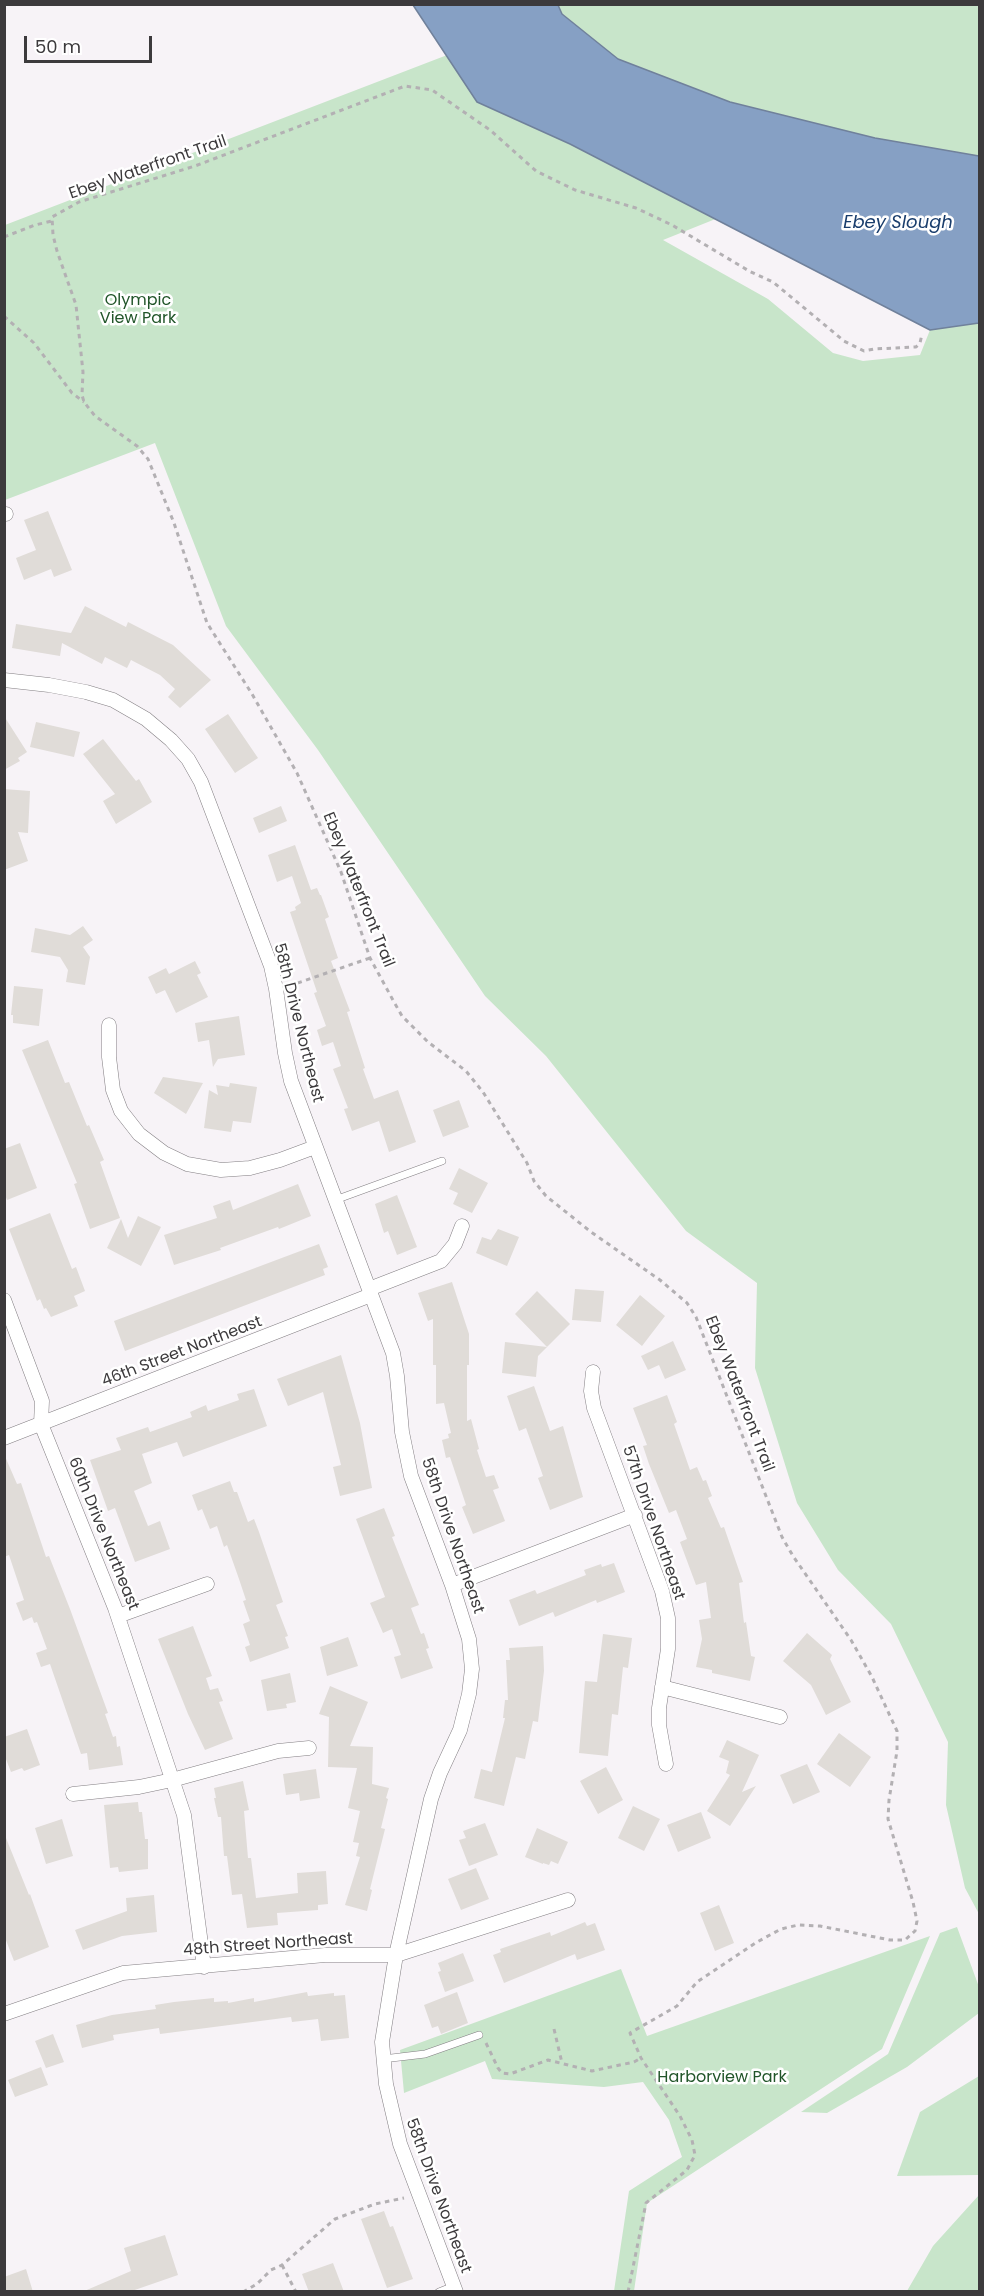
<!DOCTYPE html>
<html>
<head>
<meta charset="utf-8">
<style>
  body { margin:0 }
  #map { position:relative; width:984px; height:2296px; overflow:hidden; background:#f7f3f7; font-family:Poppins,sans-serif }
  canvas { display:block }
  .frame { position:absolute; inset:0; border:6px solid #3c3a3c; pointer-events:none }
  .scale { position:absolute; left:24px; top:36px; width:128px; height:27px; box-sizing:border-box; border:3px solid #3c3a3c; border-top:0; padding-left:8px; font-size:18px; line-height:21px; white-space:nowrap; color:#3c3a3c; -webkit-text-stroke:4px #fff; paint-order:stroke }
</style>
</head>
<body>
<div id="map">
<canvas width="984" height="2296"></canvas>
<div class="frame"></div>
<div class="scale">50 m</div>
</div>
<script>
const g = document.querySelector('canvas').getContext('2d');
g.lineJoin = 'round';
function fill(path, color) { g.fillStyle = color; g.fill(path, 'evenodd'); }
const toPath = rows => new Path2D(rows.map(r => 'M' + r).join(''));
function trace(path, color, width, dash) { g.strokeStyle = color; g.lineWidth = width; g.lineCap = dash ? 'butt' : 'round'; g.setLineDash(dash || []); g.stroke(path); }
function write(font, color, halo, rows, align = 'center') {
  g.font = font + ' Poppins,sans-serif'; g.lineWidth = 5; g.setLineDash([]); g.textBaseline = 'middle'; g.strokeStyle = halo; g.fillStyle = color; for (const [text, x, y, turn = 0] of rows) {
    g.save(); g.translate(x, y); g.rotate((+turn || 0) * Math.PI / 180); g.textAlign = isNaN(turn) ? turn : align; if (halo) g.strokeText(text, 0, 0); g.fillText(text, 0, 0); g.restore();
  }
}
fill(toPath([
  [558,5,979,5,979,156,875,138,730,102,618,59,562,14],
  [455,52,718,218,663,240,768,299,833,353,863,361,920,355,930,330,979,323,979,1914,965,1888,946,1805,948,1742,891,1624,838,1570,797,1503,755,1368,757,1283,686,1231,546,1056,485,996,318,750,226,626,155,443,5,500,5,225],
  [957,1927,979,1987,979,2013,907,2067,827,2113,801,2112,888,2054,940,1933],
  [930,1936,882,2049,647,2203,634,2291,614,2291,629,2191,682,2157,669,2120,643,2082,604,2087,492,2079,485,2061,404,2093,400,2050,621,1969,647,2036],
  [979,2076,979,2175,897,2176,920,2112],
  [979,2195,979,2291,907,2291,933,2246]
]), '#c8e5ca');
const water = toPath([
  [413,5,558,5,562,14,618,59,730,102,875,138,979,156,979,323,930,330,570,144,477,102,413,5]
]);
fill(water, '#86a0c4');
trace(water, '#70819b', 1.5);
fill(toPath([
  [48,511,72,570,54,577,51,569,24,580,16,558,36,550,24,520],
  [85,606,126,627,128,622,173,645,211,680,180,708,168,697,175,689,160,675,131,660,127,668,105,657,102,664,62,643,60,656,12,648,16,624,71,633],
  [228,714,258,758,235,773,205,729],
  [4,716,27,752,18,758,20,761,4,770],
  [36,722,80,732,74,757,30,747],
  [103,739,136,781,139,779,152,802,116,824,103,801,115,794,83,754],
  [4,789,30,791,28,833,18,832,28,861,4,870],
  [281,806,287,821,259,833,253,818],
  [295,845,311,890,317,888,320,895,321,895,329,917,325,919,338,958,331,961,350,1011,347,1012,365,1068,363,1069,374,1099,398,1090,416,1142,389,1152,379,1121,352,1131,344,1109,348,1108,333,1069,341,1066,333,1042,322,1046,317,1030,326,1026,314,993,317,992,290,912,296,910,295,907,301,903,292,876,277,882,268,855],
  [83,926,93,940,83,947,90,957,85,985,66,982,68,970,60,957,31,952,35,928,70,935],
  [195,961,201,973,197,975,208,997,176,1013,165,990,156,994,148,977,166,968,169,974],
  [14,986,43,989,39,1026,13,1023,13,1015,11,1015],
  [239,1016,245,1055,218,1059,213,1067,209,1040,198,1042,195,1023],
  [48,1040,65,1083,69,1082,87,1126,89,1125,104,1160,100,1162,120,1218,90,1229,74,1184,77,1183,22,1050],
  [163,1077,203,1083,186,1114,154,1093],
  [230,1083,257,1087,251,1123,233,1121,231,1132,204,1128,209,1090,218,1095,216,1085,229,1087],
  [459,1100,469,1127,443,1137,433,1110],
  [20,1143,37,1188,7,1200,4,1192,4,1149],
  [459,1168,488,1183,472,1213,453,1204,458,1193,449,1189],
  [298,1184,311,1216,279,1229,278,1227,220,1248,221,1250,174,1265,164,1235,217,1218,213,1206,230,1200,233,1210],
  [397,1195,417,1247,397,1255,388,1231,384,1233,375,1204],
  [50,1213,72,1269,76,1267,85,1291,74,1296,78,1306,51,1317,46,1308,44,1309,40,1299,37,1301,9,1229],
  [138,1216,161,1227,141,1266,107,1248,121,1219,128,1238],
  [498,1229,519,1237,507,1266,476,1253,482,1237,491,1240],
  [319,1244,328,1267,323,1269,325,1275,125,1351,114,1321],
  [452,1282,469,1334,469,1365,467,1365,467,1421,471,1419,479,1449,477,1450,486,1477,494,1475,499,1488,493,1490,505,1521,473,1534,462,1507,466,1505,450,1457,446,1458,442,1440,449,1438,448,1434,451,1433,444,1403,436,1404,436,1365,433,1365,433,1319,428,1321,418,1293],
  [575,1289,604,1291,601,1322,572,1320],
  [537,1291,570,1324,547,1347,515,1314],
  [640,1295,665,1316,642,1346,616,1325],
  [673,1341,686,1370,665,1379,659,1365,648,1370,641,1356],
  [505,1342,547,1347,538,1356,536,1377,502,1373],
  [341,1355,360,1423,372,1488,340,1496,333,1467,341,1465,323,1392,288,1406,277,1379],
  [534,1386,550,1431,563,1426,583,1497,550,1510,538,1478,543,1476,526,1428,519,1431,507,1396],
  [254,1389,267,1426,183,1457,177,1442,142,1454,152,1483,134,1491,148,1526,160,1521,170,1549,135,1562,115,1508,108,1511,90,1460,121,1450,116,1438,148,1427,150,1432,192,1417,190,1412,206,1405,208,1411,239,1400,237,1394],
  [667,1395,677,1422,674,1424,690,1470,697,1467,703,1481,706,1480,712,1496,708,1498,721,1528,724,1527,743,1582,739,1583,744,1623,746,1622,751,1656,755,1657,750,1681,712,1673,712,1670,696,1667,702,1639,699,1620,711,1618,706,1582,696,1585,680,1542,687,1539,676,1510,669,1513,649,1464,643,1446,647,1445,633,1408],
  [4,1454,17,1484,21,1483,46,1557,49,1556,70,1609,108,1713,105,1714,113,1737,116,1736,117,1747,120,1746,123,1765,89,1770,87,1753,81,1754,50,1664,41,1667,36,1653,47,1649,37,1622,34,1623,32,1617,23,1621,16,1603,24,1600,9,1555,4,1557],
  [230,1481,234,1492,237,1492,248,1522,254,1519,259,1532,283,1602,276,1605,288,1636,285,1637,289,1648,250,1662,245,1647,250,1645,243,1624,250,1621,243,1601,246,1600,239,1579,227,1545,224,1547,217,1526,210,1529,202,1509,198,1511,192,1495],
  [384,1508,395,1536,392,1537,419,1605,411,1608,421,1634,424,1633,429,1648,426,1649,433,1668,401,1679,394,1657,401,1655,392,1629,383,1633,370,1603,385,1597,356,1519],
  [614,1563,625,1592,597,1603,596,1600,555,1617,553,1612,519,1626,509,1600,535,1590,537,1594,586,1575,584,1570,601,1564,602,1567],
  [193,1626,212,1676,206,1678,210,1690,218,1688,223,1701,219,1702,233,1739,205,1750,188,1714,158,1639],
  [807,1633,832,1655,830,1659,851,1702,826,1715,811,1685,783,1661],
  [603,1634,632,1638,628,1668,623,1667,618,1715,612,1714,608,1756,579,1753,585,1681,597,1682],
  [348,1637,358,1666,327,1676,320,1647],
  [543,1646,544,1671,538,1722,533,1721,525,1759,516,1757,504,1806,474,1798,481,1769,492,1772,505,1718,503,1718,505,1700,508,1700,506,1660,510,1660,509,1648],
  [290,1673,296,1702,286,1704,287,1708,267,1711,261,1680],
  [330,1686,368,1702,350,1746,373,1747,372,1784,389,1788,386,1798,388,1799,381,1828,385,1829,370,1889,372,1890,367,1911,345,1905,360,1857,356,1856,359,1843,353,1842,360,1811,348,1808,357,1768,328,1767,329,1717,319,1714],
  [27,1729,40,1765,24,1771,22,1768,11,1772,4,1754,4,1737],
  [839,1733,871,1757,850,1787,817,1764],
  [727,1740,759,1755,742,1792,756,1786,730,1826,707,1811,730,1775,726,1773,729,1761,719,1757],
  [807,1764,820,1792,793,1804,780,1775],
  [606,1767,623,1800,598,1814,580,1781],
  [316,1769,320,1798,300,1801,299,1793,286,1795,283,1774],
  [243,1781,249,1810,244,1811,248,1858,251,1858,256,1898,298,1893,297,1873,326,1871,328,1904,318,1905,318,1910,277,1913,278,1925,247,1928,242,1894,232,1895,227,1856,224,1856,221,1817,218,1817,214,1798,216,1798,214,1788],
  [138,1802,139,1812,142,1812,145,1839,148,1839,148,1869,119,1872,118,1867,110,1868,104,1805],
  [633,1806,660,1819,644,1851,618,1838],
  [701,1812,711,1838,678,1852,667,1825],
  [62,1819,73,1856,46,1864,35,1828],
  [485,1823,498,1855,469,1866,459,1840,466,1838,463,1831],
  [537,1828,568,1842,558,1864,551,1861,549,1865,543,1863,543,1864,525,1857],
  [4,1838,6,1838,29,1895,30,1894,49,1947,14,1961,4,1935],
  [476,1868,489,1899,461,1910,448,1879],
  [154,1895,157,1932,122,1936,83,1950,75,1930,127,1911,126,1898],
  [719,1905,734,1943,715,1951,700,1913],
  [585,1922,587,1926,595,1923,605,1950,577,1960,575,1954,504,1983,493,1955,501,1952,500,1949,550,1932,551,1936],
  [463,1953,474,1981,445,1992,438,1972,441,1971,438,1963],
  [307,1992,308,1996,334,1993,334,1996,345,1995,349,2038,321,2041,318,2019,292,2022,291,2017,160,2034,159,2028,113,2035,114,2040,82,2048,76,2025,112,2015,156,2009,155,2005,174,2002,214,1998,214,2002,228,2001,228,2003,254,1998,254,2002],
  [457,1992,468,2023,441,2034,438,2026,432,2028,424,2005],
  [53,2034,64,2062,46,2068,35,2041],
  [41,2067,48,2085,15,2097,8,2080],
  [384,2211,390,2227,393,2226,413,2279,387,2288,361,2219],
  [165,2235,178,2275,129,2292,82,2292,131,2271,124,2248],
  [333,2263,344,2292,309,2292,302,2274],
  [26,2269,33,2292,4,2292,4,2277]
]), '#e0dcd8');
const lane = toPath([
  [335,1200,442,1161],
  [383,2059,425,2054,479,2035],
  [439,2292,454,2286]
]);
const street = toPath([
  [4,514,6,514],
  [4,680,49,685,86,692,113,700,146,719,171,740,188,759,201,782,271,966,276,989,285,1053,291,1081,393,1353,397,1376,402,1432,411,1476,452,1585,469,1639,472,1669,469,1694,460,1730,440,1773,431,1799,396,1955,382,2042,386,2084,400,2144,456,2292],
  [109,1025,109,1057,113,1090,121,1111,139,1134,164,1153,187,1164,221,1170,250,1168,280,1160,315,1147],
  [369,1289,441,1261,455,1244,462,1226],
  [4,1300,42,1401,41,1424,115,1608,184,1815,204,1967],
  [593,1372,591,1391,594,1408,662,1591,668,1618,668,1649,659,1708,659,1725,666,1764],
  [4,1438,371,1295],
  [452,1585,635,1515],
  [118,1616,207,1584],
  [662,1687,780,1717],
  [73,1794,139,1787,172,1780,278,1751,309,1748],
  [4,2014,123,1973,325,1955,396,1955,568,1900]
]);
trace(lane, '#837f83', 8);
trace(street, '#837f83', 15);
trace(toPath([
  [4,237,35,225,52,221],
  [4,316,34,343,72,393,84,402],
  [289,986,370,958],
  [554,2029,562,2063],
  [486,2043,498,2068,502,2073,510,2074,548,2060,592,2071,634,2062,641,2058],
  [282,2265,296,2292],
  [243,2292,257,2284,271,2270,282,2265,335,2219,375,2204,404,2198],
  [628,2292,646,2203,687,2170,695,2155,692,2140,680,2116,641,2058,630,2033,677,2006,697,1982,757,1942,781,1929,798,1925,820,1926,890,1940,905,1940,915,1931,917,1921,913,1902,888,1819,889,1800,897,1751,897,1731,872,1677,851,1640,793,1556,782,1537,696,1317,687,1303,660,1280,591,1232,546,1196,534,1181,527,1163,483,1092,466,1071,428,1042,402,1016,394,1002,370,958,341,872,297,773,252,694,207,623,174,523,148,459,137,446,95,416,84,402,82,395,83,372,76,305,57,251,53,235,52,217,79,202,195,166,405,86,432,90,490,130,536,171,575,190,636,208,672,225,749,271,773,282,844,341,864,351,874,349,916,347,920,343,922,334]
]), '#b3b0b3', 3, [4.5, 4.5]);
trace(lane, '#fff', 7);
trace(street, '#fff', 14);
write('16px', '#3c3a3c', '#fff', [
  ["Ebey Waterfront Trail",148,168,-19],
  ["Ebey Waterfront Trail",358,890,68],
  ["58th Drive Northeast",298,1023,76],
  ["46th Street Northeast",182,1352,-21],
  ["Ebey Waterfront Trail",739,1394,69],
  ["57th Drive Northeast",653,1523,71],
  ["60th Drive Northeast",103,1534,68],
  ["58th Drive Northeast",452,1536,71],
  ["48th Street Northeast",268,1945,-4],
  ["58th Drive Northeast",438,2196,70]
]);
write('16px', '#215529', '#fff', [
  ["Olympic",138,301],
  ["View Park",138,319],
  ["Harborview Park",722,2078]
]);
write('italic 18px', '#193d6c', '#fff', [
  ["Ebey Slough",898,223]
]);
</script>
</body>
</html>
